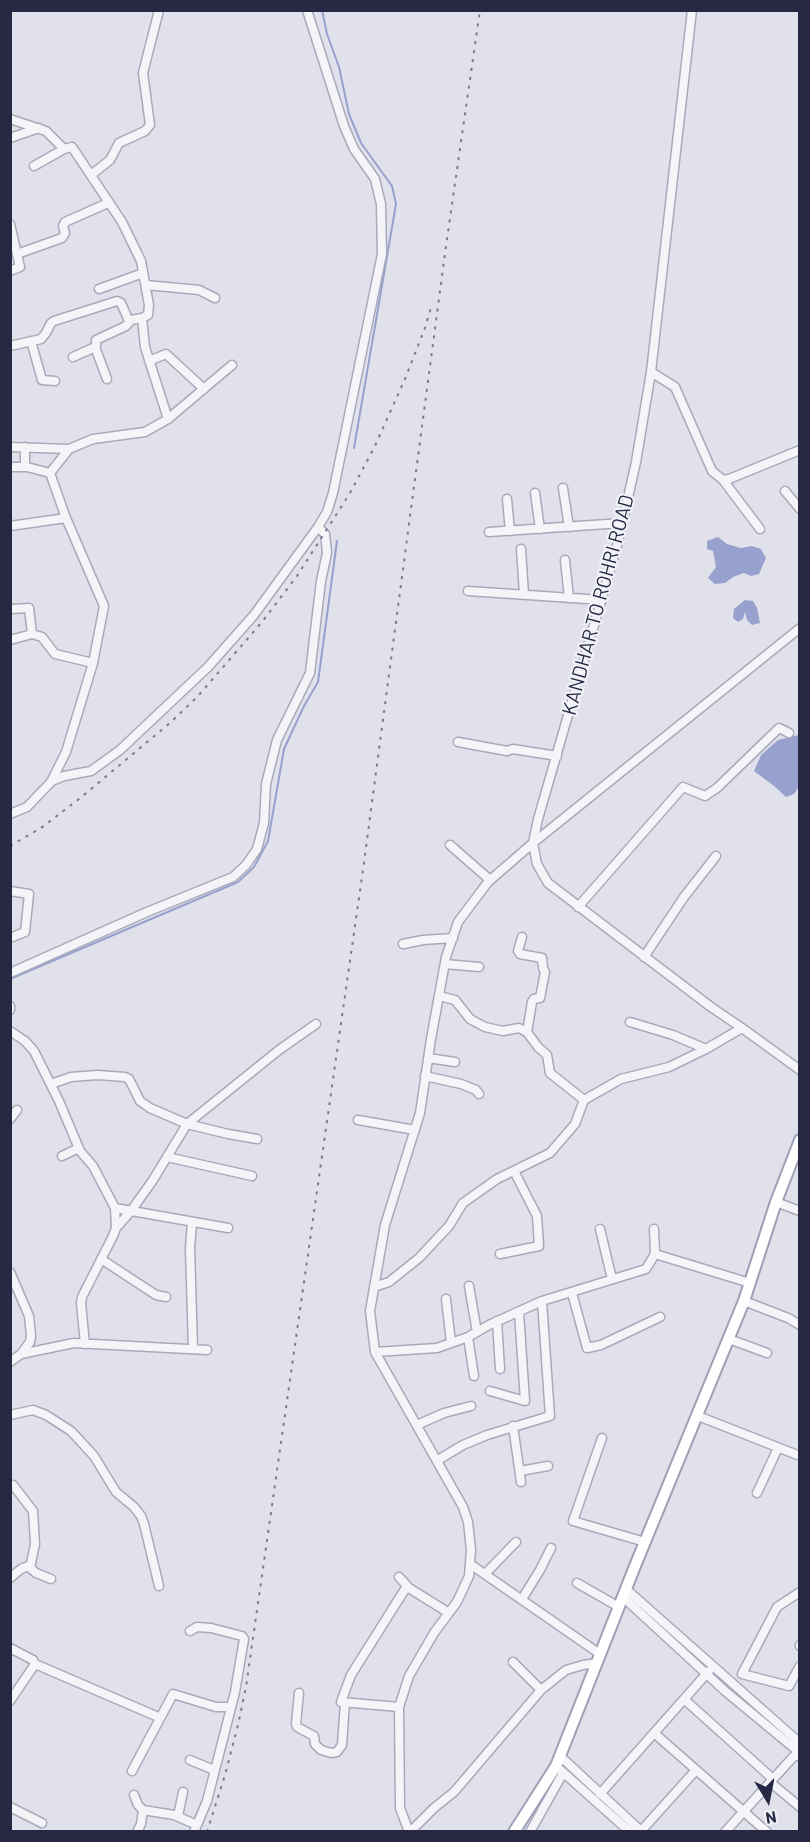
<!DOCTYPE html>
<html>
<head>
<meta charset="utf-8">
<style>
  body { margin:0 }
  #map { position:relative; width:810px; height:1842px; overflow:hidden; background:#e1e1eb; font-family:Barlow,sans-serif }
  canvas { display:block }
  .frame { position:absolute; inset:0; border:12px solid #272844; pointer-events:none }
  .north { position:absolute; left:738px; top:1770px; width:60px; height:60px; -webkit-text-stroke:4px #f1f1f8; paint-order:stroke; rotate:170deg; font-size:16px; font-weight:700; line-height:24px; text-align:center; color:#272844 }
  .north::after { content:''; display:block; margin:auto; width:21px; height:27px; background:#272844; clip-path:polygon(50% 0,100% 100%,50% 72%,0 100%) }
</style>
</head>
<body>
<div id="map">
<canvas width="810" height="1842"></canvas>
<div class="frame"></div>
<div class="north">N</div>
</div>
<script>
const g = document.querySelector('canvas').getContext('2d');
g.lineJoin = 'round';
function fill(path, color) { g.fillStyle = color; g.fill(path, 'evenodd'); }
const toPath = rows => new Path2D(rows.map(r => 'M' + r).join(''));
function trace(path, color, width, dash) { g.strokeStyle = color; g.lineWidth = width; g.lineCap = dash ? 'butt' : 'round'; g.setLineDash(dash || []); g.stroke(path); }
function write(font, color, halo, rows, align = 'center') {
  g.font = font + ' Barlow,sans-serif'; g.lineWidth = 4.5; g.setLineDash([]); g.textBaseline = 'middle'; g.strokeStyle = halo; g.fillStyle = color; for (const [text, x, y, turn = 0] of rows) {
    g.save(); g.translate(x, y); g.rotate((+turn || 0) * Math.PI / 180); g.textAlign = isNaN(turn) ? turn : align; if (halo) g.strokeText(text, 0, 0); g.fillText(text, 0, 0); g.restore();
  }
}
fill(toPath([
  [718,537,727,544,741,548,752,546,761,549,766,558,759,574,751,576,744,573,733,577,725,583,715,584,708,578,716,567,713,551,707,549,707,541],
  [745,600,753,601,757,608,760,623,752,625,747,620,745,612,743,619,738,622,733,618,734,609],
  [799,735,799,789,798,788,794,794,786,797,774,786,754,771,761,755,778,740]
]), '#98a0ce');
trace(toPath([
  [322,10,327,34,339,67,349,114,361,143,392,186,396,204,354,448],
  [10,979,238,882,254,867,268,841,284,749,304,706,318,682,337,541]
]), '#98a0ce', 2);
const minor = toPath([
  [692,10,651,372,636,462,618,542,538,819,533,843,537,864,548,883,711,1007,742,1028,800,1070],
  [10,119,46,131,64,149,72,147,122,222,141,261,149,305,148,315,142,318,145,347,168,419],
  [10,138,39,128],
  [34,166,64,149],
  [91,175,110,160,119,143,145,131,150,125,143,73,159,10],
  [10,224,20,267,10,271],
  [17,254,62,238,65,233,63,226,65,222,108,203],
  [146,285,199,290,215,298],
  [99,289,143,273],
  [31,341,42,380,55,381],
  [10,346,41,339,46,333,51,323,54,321,117,301,121,303,128,319,131,320,142,318],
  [95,347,107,379],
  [73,357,93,348,96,346,96,340,126,326,131,320],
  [149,361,166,354,204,389],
  [651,372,675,387,712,471,723,480,729,479,800,450],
  [10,447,69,449],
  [25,447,25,467],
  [10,467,27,467,50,473],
  [723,480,760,529],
  [563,488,569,527],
  [785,491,800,509],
  [535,493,540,529],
  [507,499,510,531],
  [10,526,66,518],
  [489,532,622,523],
  [521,549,524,594],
  [565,560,569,598],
  [468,591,602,600],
  [10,609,29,608,32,634,42,637,55,654,93,663],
  [10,640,32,634],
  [458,742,507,751,513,749,557,756],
  [52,781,64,776,91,771,120,750,208,667,254,615,318,527],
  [10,814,27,807,51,782,66,752,93,663,104,606,66,518,50,473,69,449,93,439,145,432,168,419,232,365],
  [450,845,490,880],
  [10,891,29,894,25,932,10,938],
  [578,907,683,787,705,796,717,788,779,728,789,733],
  [522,937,518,951,520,954,542,958,543,968,545,972,540,998,534,999,532,1002,527,1032],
  [403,944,423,940,453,938],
  [644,957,684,897,716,856],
  [445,964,479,967],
  [10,973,147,912,233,877,246,865,257,849,264,823,266,784,277,740,310,673,321,581,327,553,325,534,318,527,327,512,333,493,382,254,381,204,375,179,354,149,344,126,307,10],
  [439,996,455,1000,470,1019,485,1027,503,1031,519,1028,527,1032,538,1047,547,1055,550,1073,584,1100],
  [10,1006,10,1010],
  [630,1022,673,1035,706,1049],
  [10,1031,25,1041,34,1051,59,1101,80,1151,93,1166,115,1208,116,1228,113,1236,82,1297,81,1303,85,1344],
  [428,1058,455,1062],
  [425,1076,461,1084,476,1090,479,1094],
  [51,1084,71,1077,98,1075,125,1077,129,1079,140,1101,150,1108,187,1124,228,1134,257,1139],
  [10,1119,17,1110],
  [358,1120,415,1130],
  [62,1156,79,1148],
  [167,1157,252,1176],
  [776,1202,800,1211],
  [115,1208,228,1228],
  [192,1223,190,1248,193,1349],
  [116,1228,131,1211,153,1180,187,1124,279,1050,316,1024],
  [600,1229,612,1279],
  [500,1254,539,1246,537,1216,514,1171],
  [655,1254,750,1283],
  [101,1259,156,1295,166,1297],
  [10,1272,29,1316,31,1336,30,1342,21,1354,10,1362],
  [469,1286,477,1332],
  [374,1287,389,1282,419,1258,449,1226,463,1203,497,1179,550,1153,575,1124,584,1100,621,1079,669,1067,706,1049,742,1028],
  [572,1293,587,1348,601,1345,660,1317],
  [446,1299,451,1343],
  [744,1301,788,1318,800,1325],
  [497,1321,500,1369],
  [468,1337,474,1376],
  [729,1339,767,1353],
  [375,1352,437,1348,468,1337,489,1325,542,1301,646,1269,655,1254,654,1229],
  [21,1354,74,1343,207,1350],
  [490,1391,525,1401,519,1312],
  [10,1415,33,1410,46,1415,71,1431,94,1456,116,1492,134,1507,141,1516,144,1524,159,1586],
  [698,1416,800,1456],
  [417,1425,444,1413,471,1406],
  [513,1426,521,1482],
  [602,1438,573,1521,645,1542],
  [438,1460,463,1445,487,1435,550,1416,542,1301],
  [520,1471,548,1466],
  [13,1485,33,1511,35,1544,30,1568],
  [757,1493,778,1448],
  [470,1564,600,1654],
  [485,1574,516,1542],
  [399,1577,409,1588,449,1613],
  [10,1578,21,1569,28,1566,36,1573,51,1579],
  [577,1583,619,1607],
  [626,1589,800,1743],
  [800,1592,777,1607,742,1674,789,1686,800,1666],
  [623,1597,725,1691,800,1753],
  [522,1599,540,1570,551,1548],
  [190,1631,197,1627,211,1628,242,1636,244,1639,235,1692,223,1739,207,1801,194,1832],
  [800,1645,800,1646],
  [10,1648,33,1660,35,1664,156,1716],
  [513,1662,541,1690],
  [299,1693,296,1724,297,1727,314,1736,315,1744,321,1750,331,1753,337,1752,342,1745,345,1702],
  [685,1700,773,1779],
  [10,1701,35,1664],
  [399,1707,341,1702,351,1675,407,1586],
  [654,1733,767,1832],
  [560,1756,642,1832],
  [190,1760,214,1770],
  [556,1766,630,1832],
  [132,1771,173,1694,216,1707,231,1707],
  [770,1782,800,1807],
  [600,1794,709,1671],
  [134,1795,138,1805,143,1810,174,1815,197,1825],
  [10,1807,42,1823],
  [178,1816,183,1792],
  [641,1831,696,1770],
  [137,1832,141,1824,143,1810],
  [409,1832,400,1808,399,1707,409,1676,434,1633,457,1602,469,1576,471,1550,468,1522,463,1507,375,1352,370,1311,385,1225,420,1113,431,1039,446,957,458,922,488,882,533,843,800,628],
  [410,1832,434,1808,454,1792,541,1690,566,1670,583,1665,597,1663],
  [530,1832,563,1773],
  [725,1832,794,1756,800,1756]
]);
const major = toPath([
  [514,1832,556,1766,635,1566,744,1301,776,1202,800,1140]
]);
trace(minor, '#a9aab9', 11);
trace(major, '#9fa0b8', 14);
trace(minor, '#f4f4f9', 8);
trace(major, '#fff', 10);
trace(toPath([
  [10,846,41,828,79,799,170,723,198,696,262,622,297,576,350,493,374,448,405,379,425,328,432,304],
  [207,1832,225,1775,238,1725,246,1687,363,870,446,246,480,10]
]), '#797a96', 2, [3, 6]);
write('20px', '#272844', '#f1f1f8', [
  ["KANDHAR TO ROHRI ROAD",598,605,-75]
]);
</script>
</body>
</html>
